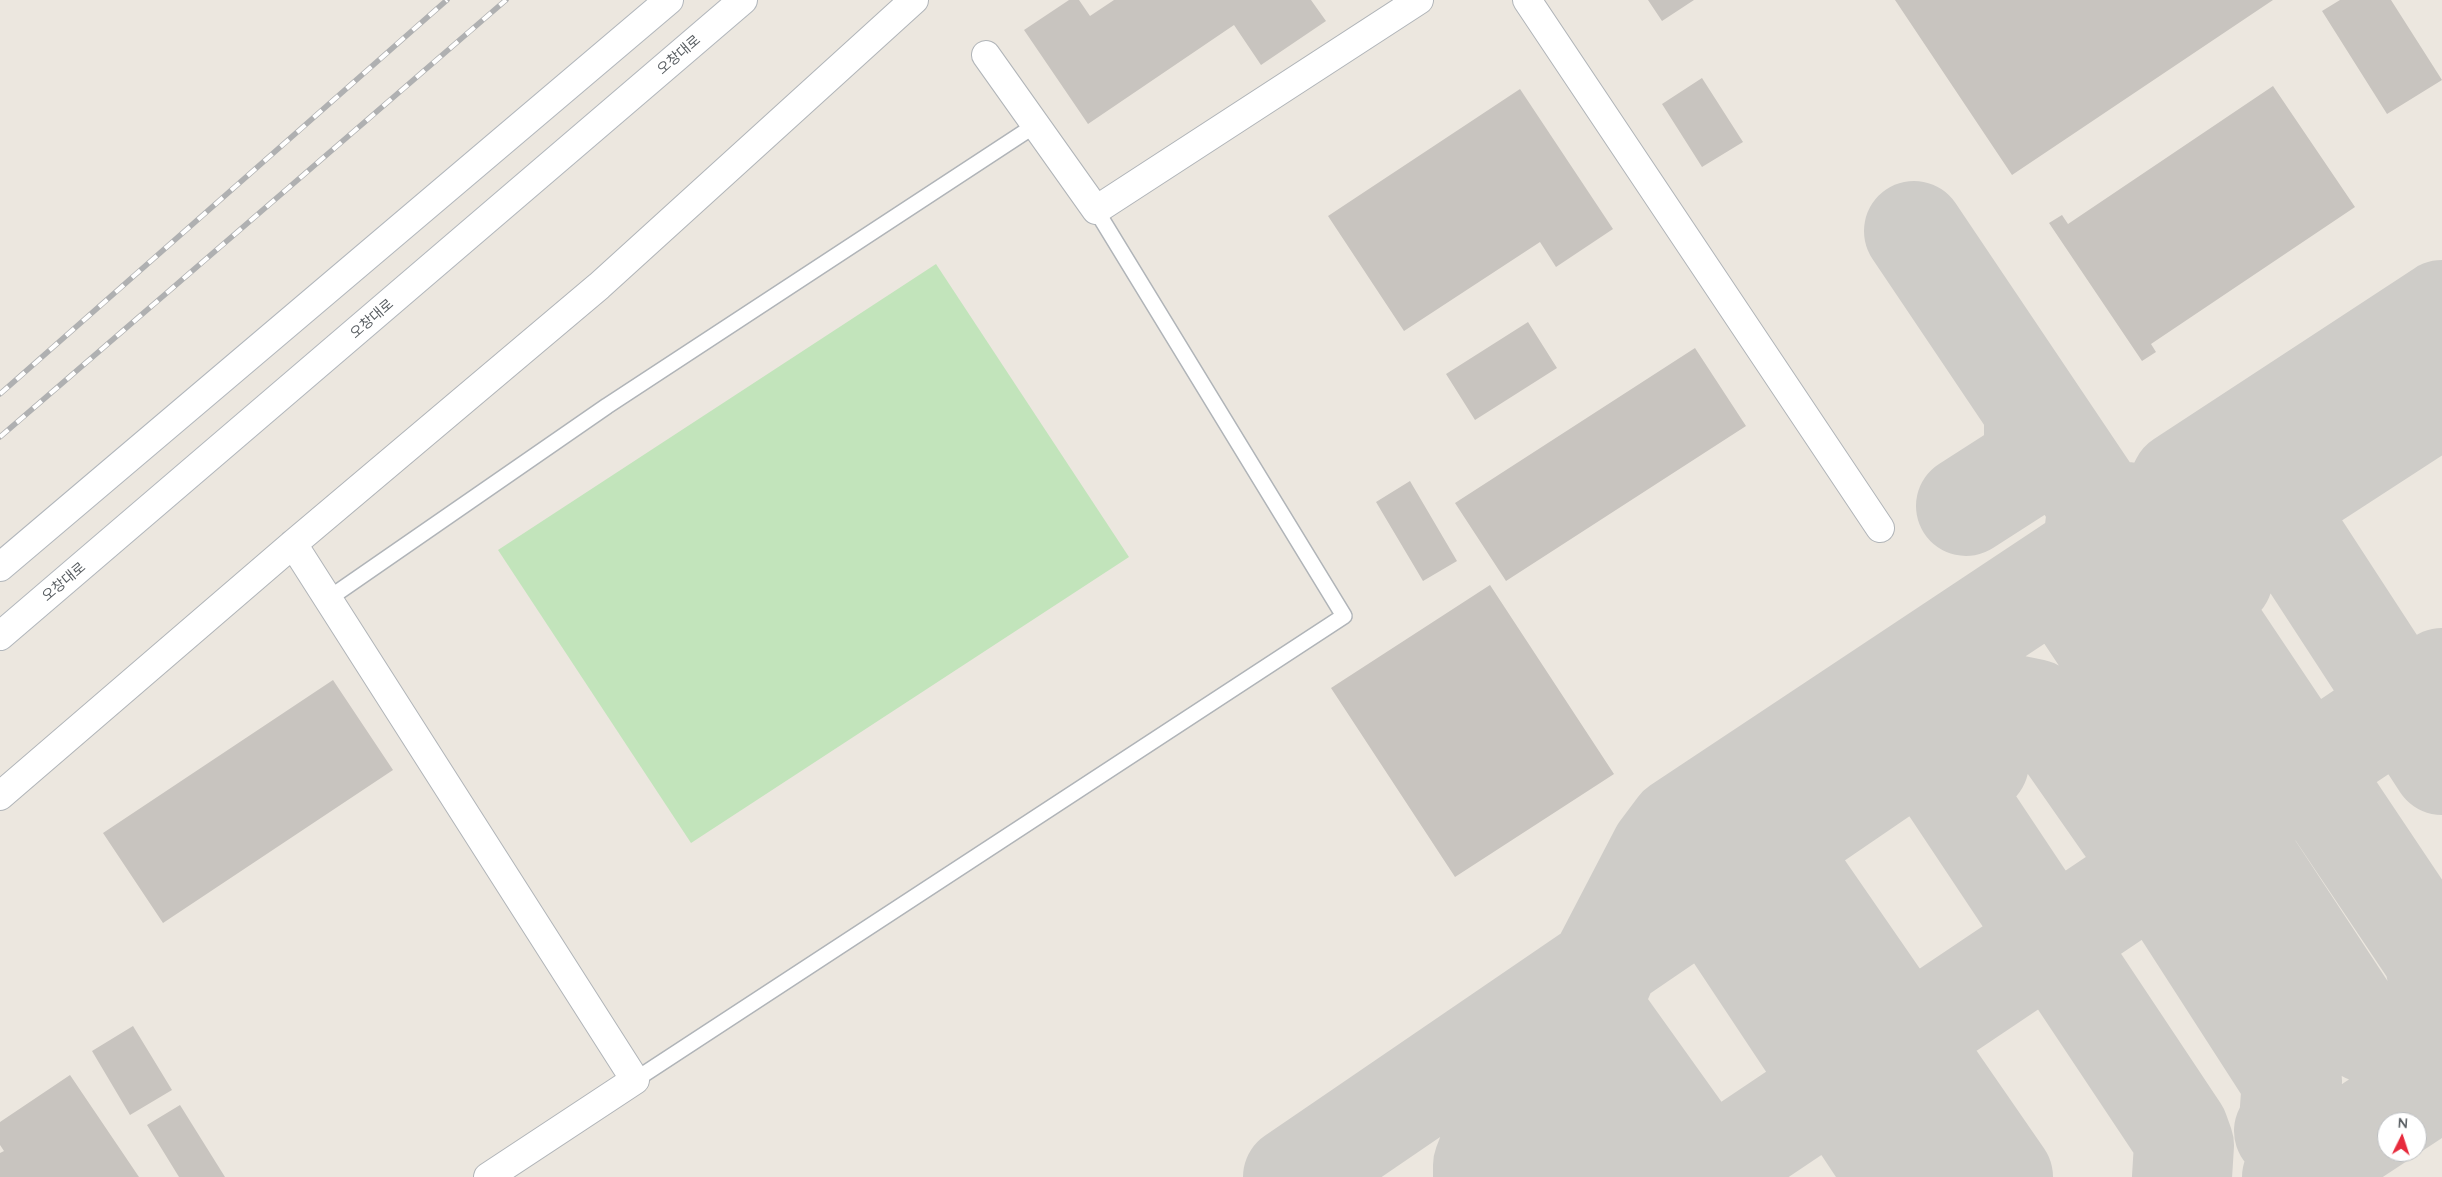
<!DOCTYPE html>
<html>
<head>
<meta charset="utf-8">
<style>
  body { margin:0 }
  #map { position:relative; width:2442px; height:1177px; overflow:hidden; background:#ece7df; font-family:Quicksand,sans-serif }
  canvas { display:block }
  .north { position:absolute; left:2377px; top:1112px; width:50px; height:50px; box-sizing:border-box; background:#fff; border:1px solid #bcbec0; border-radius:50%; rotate:4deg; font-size:14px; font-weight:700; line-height:20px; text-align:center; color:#585d61 }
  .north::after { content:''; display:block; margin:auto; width:18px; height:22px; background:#e72a3c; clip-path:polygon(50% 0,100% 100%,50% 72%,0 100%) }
</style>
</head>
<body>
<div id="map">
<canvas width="2442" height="1177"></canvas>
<div class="north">N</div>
</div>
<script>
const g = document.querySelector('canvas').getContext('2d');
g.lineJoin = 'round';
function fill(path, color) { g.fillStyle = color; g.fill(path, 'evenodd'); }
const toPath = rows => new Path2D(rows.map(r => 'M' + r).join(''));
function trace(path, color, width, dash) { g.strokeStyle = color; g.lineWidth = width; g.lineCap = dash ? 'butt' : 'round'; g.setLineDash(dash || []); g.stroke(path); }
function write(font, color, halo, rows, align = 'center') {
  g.font = font + ' Quicksand,"Noto Sans KR",sans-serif'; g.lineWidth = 4.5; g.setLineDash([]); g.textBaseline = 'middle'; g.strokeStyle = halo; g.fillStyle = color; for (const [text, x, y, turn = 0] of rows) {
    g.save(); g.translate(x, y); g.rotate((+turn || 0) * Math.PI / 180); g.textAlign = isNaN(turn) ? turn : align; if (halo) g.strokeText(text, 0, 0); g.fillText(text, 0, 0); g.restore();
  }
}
fill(toPath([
  [936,264,1129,557,691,843,498,550]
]), '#c2e4bb');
trace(toPath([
  [1914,231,2109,521,2119,541,2125,561],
  [1966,506,2019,472,2034,452,2034,412],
  [2223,578,2222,565,2235,533,2251,529,2298,544,2442,765],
  [2120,611,2277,503,2442,396],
  [1900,723,1912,730,2179,1131,2184,1145,2182,1177],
  [1979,763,1976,752,1977,735,1983,712,1990,700,2034,709,2054,724,2156,870,2292,1081,2289,1121,2284,1131],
  [1609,963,1596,994,1598,1015,1686,1138,1683,1177],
  [1529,1027,1517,1052,1520,1074,1592,1177],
  [1293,1177,1972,713],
  [1483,1177,1483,1165,1491,1144,1597,972,1660,851,1678,827,2092,552,2098,547,2119,541,2139,544,2157,551,2176,572,2433,956,2440,985,2434,1016,2423,1037,2407,1043,2384,1040,2365,1032,2356,1024,2245,855,2246,823,2249,814,2260,800,2245,804,2224,801,2199,786,2086,616,2083,605,2092,552,2097,511,2093,499,2111,510,2143,514,2157,509,2172,499,2181,481,2442,310],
  [1699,1177,2442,678],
  [1896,1177,1734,933,1735,886,1740,872,1781,880,1804,889,2003,1177],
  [2292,1177,2442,1078]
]), '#ceccc8', 100);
fill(toPath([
  [1069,0,1079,0,1090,16,1114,0,1311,0,1326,21,1261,65,1234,25,1088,124,1024,30],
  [1648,0,1694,0,1662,21],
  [1895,0,2273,0,2012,175],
  [2340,0,2391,0,2442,80,2387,114,2322,11],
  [1702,78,1743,142,1702,167,1662,104],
  [2273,86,2355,207,2151,344,2156,352,2142,361,2049,223,2062,215,2068,224],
  [1520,89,1613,229,1556,267,1540,242,1404,331,1328,216],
  [1528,322,1557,368,1475,420,1446,374],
  [1695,348,1746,426,1506,581,1455,503],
  [1410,481,1457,561,1423,581,1376,502],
  [1490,585,1614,774,1455,877,1331,688],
  [333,680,393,770,163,923,103,833],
  [133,1026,172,1090,130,1115,92,1051],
  [70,1075,139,1177,0,1177,0,1153,4,1151,0,1145,0,1122],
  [180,1105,225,1177,179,1177,147,1125]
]), '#c8c4bf');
const service = toPath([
  [328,599,607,406,1037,124],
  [635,1080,1344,616,1096,210]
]);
const minor = toPath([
  [1527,0,1880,528],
  [986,55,1096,210,1419,0],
  [293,544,635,1080,488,1177],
  [0,796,293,544,599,286,914,0]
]);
const secondary = toPath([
  [0,567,669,0],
  [0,636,743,0]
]);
trace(service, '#b0b4b8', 18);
trace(minor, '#b0b4b8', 30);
trace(secondary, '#b1b6bb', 30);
trace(service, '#fff', 15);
trace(minor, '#fff', 28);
trace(secondary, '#fff', 28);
const rail = toPath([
  [0,394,447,0],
  [0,437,506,0]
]);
trace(rail, '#afb0b1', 5.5);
trace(rail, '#fff', 4, [11]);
write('14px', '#585d61', '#fff', [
  ["오창대로",679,55,-41],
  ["오창대로",372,319,-41],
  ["오창대로",64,582,-40]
]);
</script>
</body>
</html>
